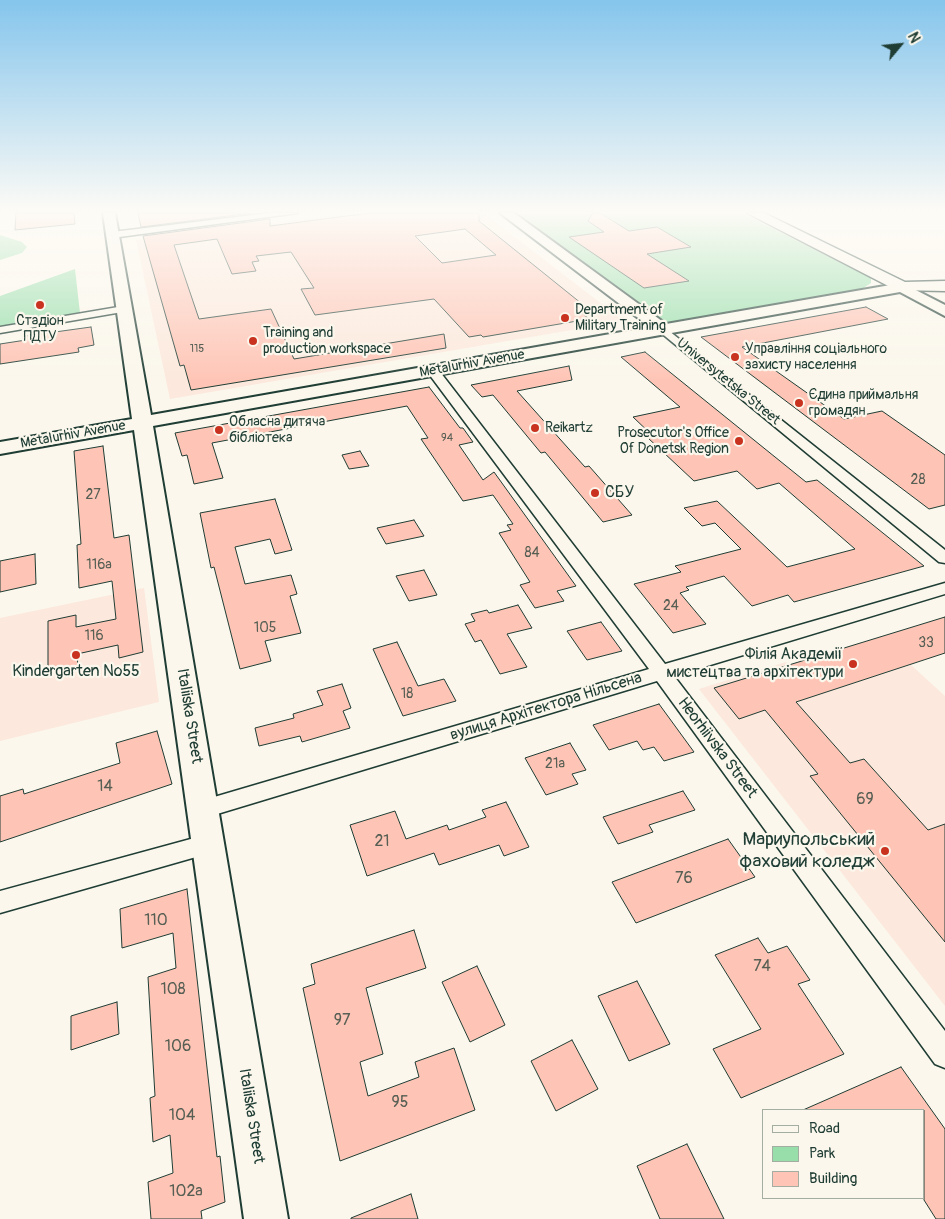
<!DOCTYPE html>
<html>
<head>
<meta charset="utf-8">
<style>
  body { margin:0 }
  #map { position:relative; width:945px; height:1219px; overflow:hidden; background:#fbf7ec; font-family:Pangolin,sans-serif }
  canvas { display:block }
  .legend { position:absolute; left:762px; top:1109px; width:162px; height:90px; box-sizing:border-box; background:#fbf7ec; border:1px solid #a3ada2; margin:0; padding:6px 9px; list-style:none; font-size:15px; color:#1f3d34 }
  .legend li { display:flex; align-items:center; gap:10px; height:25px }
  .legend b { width:25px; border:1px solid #a3ada2 }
  .north { position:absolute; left:875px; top:20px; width:50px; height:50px; -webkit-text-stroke:4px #fbf7ec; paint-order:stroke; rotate:62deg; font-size:14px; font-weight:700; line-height:20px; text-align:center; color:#1f3d34 }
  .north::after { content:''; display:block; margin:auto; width:18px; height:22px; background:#1f3d34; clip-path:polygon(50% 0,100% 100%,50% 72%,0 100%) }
</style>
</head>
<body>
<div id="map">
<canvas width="945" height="1219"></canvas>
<ul class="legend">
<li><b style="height:6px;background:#fbf7ec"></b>Road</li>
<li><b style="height:14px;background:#98deab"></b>Park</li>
<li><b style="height:14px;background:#fec4b5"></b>Building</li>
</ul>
<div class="north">N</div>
</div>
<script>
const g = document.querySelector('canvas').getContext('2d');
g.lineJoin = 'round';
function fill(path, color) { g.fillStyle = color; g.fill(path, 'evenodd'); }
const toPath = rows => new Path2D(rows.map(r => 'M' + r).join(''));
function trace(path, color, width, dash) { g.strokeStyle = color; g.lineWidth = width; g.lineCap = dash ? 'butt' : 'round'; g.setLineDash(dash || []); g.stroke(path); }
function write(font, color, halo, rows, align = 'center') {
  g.font = font + ' Pangolin,sans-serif'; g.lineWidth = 4.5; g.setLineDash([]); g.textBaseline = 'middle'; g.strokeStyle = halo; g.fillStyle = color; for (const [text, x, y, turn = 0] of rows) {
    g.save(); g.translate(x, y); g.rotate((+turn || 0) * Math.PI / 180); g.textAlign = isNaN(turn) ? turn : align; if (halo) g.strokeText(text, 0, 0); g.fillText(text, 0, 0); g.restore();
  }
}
fill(toPath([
  [345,214,359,230,485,214,624,321,170,399,136,240],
  [746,258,768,270,751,273,730,261],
  [144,588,159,702,0,741,0,618],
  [786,662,817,695,911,665,945,696,945,1006,699,689]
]), '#fce8dc');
fill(toPath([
  [513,213,742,213,871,278,871,283,862,289,666,324],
  [0,235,22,242,27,247,22,253,0,260],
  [75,269,80,313,0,326,0,296]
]), '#98deab');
const building = toPath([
  [16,213,74,213,75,224,15,230,16,213],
  [138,213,252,213,141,227,138,213],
  [370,213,479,213,479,221,592,312,582,313,589,319,483,337,481,335,469,337,434,299,315,315,301,289,314,288,291,252,256,256,259,261,252,262,256,271,232,274,217,239,174,245,199,319,271,309,294,359,444,334,446,348,191,390,184,365,180,366,143,236,270,219,270,226,370,213],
  [465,229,496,255,442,263,415,236,465,229],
  [593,213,600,213,629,231,657,227,691,247,647,254,689,281,644,288,569,237,604,232,588,221,593,213],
  [866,307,888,319,742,347,844,419,882,411,945,455,945,505,929,509,701,337,866,307],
  [91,327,94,345,78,348,79,352,0,364,0,344,26,340,26,336,91,327],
  [645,352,806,482,817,480,924,566,794,602,788,595,752,606,724,576,686,587,689,590,680,593,706,624,673,633,634,584,681,572,675,566,741,549,715,523,702,526,684,508,717,501,787,567,855,549,779,483,757,489,737,471,694,481,648,438,654,437,633,417,680,407,621,357,645,352],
  [569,366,572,380,517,391,585,467,589,466,632,515,603,522,545,452,541,453,493,395,482,397,471,385,569,366],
  [429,387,460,428,463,428,473,442,459,445,483,480,494,472,576,586,557,591,564,601,535,608,520,585,530,582,499,533,511,530,507,525,513,524,493,495,463,501,421,439,428,438,407,406,212,443,223,478,194,484,187,455,182,456,175,433,429,387],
  [103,446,114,538,129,535,143,652,119,658,118,645,77,654,78,667,48,674,48,621,76,615,76,627,116,619,112,581,79,588,77,545,81,544,74,451,103,446],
  [360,451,369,466,349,469,342,455,360,451],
  [275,499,292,550,275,554,270,539,235,547,245,584,291,575,297,594,290,596,301,633,265,641,271,661,240,669,214,567,211,568,200,513,275,499],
  [414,520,424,536,386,544,377,528,414,520],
  [35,554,36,584,0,592,0,561,35,554],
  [424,570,437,595,409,601,396,576,424,570],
  [518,605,532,628,507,634,527,667,500,674,481,640,475,642,465,624,475,621,471,614,487,610,489,613,518,605],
  [945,617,945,653,796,702,850,763,864,759,928,830,945,824,945,942,810,776,818,774,765,710,739,719,714,688,945,617],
  [601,622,622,651,587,660,567,631,601,622],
  [397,642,418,686,444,679,456,701,403,716,373,649,397,642],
  [342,684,351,708,343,711,350,728,302,742,300,736,259,746,255,728,294,718,293,714,323,705,317,691,342,684],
  [659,704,694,752,664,761,654,747,643,750,637,741,609,750,593,725,659,704],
  [157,731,172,784,0,842,0,796,23,789,24,794,120,763,116,743,157,731],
  [570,743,586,770,572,774,578,784,546,795,525,758,570,743],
  [683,791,695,810,649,825,653,832,618,844,603,817,683,791],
  [506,802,529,847,504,856,499,845,439,865,434,853,367,876,350,825,395,811,406,839,447,825,449,830,486,817,482,810,506,802],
  [728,839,755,877,636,923,612,882,728,839],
  [187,889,217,1157,220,1156,225,1202,201,1211,202,1219,151,1219,148,1182,173,1173,170,1135,153,1142,150,1098,155,1096,148,977,176,968,173,933,122,948,120,909,187,889],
  [414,930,426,968,366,988,383,1054,360,1062,368,1096,419,1077,415,1062,454,1048,475,1110,340,1161,303,988,315,984,311,964,414,930],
  [758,938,768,953,787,946,810,980,798,984,844,1054,741,1098,713,1049,761,1029,715,955,758,938],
  [477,966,505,1025,470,1042,442,982,477,966],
  [637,981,670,1044,629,1061,598,996,637,981],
  [117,1002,119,1034,71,1050,71,1016,117,1002],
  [572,1040,598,1089,556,1111,531,1061,572,1040],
  [901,1067,945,1129,945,1219,936,1219,924,1200,924,1110,803,1110,901,1067],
  [687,1144,724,1219,660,1219,637,1166,687,1144],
  [411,1194,418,1219,351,1219,351,1218,411,1194]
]);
fill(building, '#fec4b5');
trace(building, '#1f3d34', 1);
const street = toPath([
  [270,213,298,213,112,238,107,235,112,232,270,213],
  [124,306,128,307,128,311,0,333,0,327,124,306],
  [664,327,945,550,945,563,939,562,660,332,660,328,664,327],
  [433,367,437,368,665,664,945,583,945,594,674,676,945,1031,945,1068,935,1064,657,681,204,818,196,815,193,809,196,803,204,800,649,669,429,374,427,371,429,368,433,367],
  [209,834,217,837,220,844,217,851,0,913,0,891,209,834]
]);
const secondary = toPath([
  [103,213,115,213,151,415,650,327,500,213,514,213,666,324,902,283,945,305,945,316,900,292,153,426,288,1219,244,1219,134,430,0,454,0,442,132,419,103,213]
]);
const highway = toPath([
  [747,213,764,213,905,282,945,281,945,291,896,290,747,213]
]);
trace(street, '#1f3d34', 3);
trace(secondary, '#1f3d34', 4);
trace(highway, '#1f3d34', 3);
fill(street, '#fbf7ec');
fill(secondary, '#fbf7ec');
fill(highway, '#fbf7ec');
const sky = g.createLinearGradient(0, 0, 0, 384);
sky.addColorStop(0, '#85c5ec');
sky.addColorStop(0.55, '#fdfbf6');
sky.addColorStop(1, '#fdfbf600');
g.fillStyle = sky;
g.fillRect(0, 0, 945, 384);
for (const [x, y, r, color] of [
  [40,305,5,"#c8321e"],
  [565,318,5,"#c8321e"],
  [253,341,5,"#c8321e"],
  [735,357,5,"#c8321e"],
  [799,403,5,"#c8321e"],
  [535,428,5,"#c8321e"],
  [219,430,5,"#c8321e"],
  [739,441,5,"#c8321e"],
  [595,493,5,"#c8321e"],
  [76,655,5,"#c8321e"],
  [853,664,5,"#c8321e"],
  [885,851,5,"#c8321e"]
]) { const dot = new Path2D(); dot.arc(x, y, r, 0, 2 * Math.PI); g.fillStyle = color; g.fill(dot); trace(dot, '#fbf7ec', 2); }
write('11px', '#575f54', null, [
  ["115",197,349],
  ["94",447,438]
]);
write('14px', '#1f3d34', '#fbf7ec', [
  ["Department of",575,310],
  ["Military Training",575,326],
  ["Стадіон",40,321,"center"],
  ["ПДТУ",40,337,"center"],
  ["Training and",263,333],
  ["production workspace",263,349],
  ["Управління соціального",745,349],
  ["захисту населення",745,365],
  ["Єдина приймальня",809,395],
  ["громадян",809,411],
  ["Обласна дитяча",229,422],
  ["бібліотека",229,438],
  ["Reikartz",545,428],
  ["Prosecutor's Office",729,433,"right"],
  ["Of Donetsk Region",729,449,"right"]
], 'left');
write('14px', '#1f3d34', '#fbf7ec', [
  ["Metalurhiv Avenue",472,364,-10],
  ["Universytetska Street",728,382,39],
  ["Metalurhiv Avenue",73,435,-10]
]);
write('14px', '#575f54', null, [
  ["28",918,480],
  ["27",93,495],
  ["84",532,553],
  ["116а",99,565],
  ["24",671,606],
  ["105",265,628],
  ["116",94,636],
  ["33",926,643],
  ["18",407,694],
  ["21а",555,764]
]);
write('16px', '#1f3d34', '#fbf7ec', [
  ["СБУ",605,493],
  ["Філія Академії",843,655,"right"],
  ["мистецтва та архітектури",843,673,"right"],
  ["Kindergarten №55",76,672,"center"]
], 'left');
write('16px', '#1f3d34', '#fbf7ec', [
  ["вулиця Архітектора Нільсена",546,707,-17],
  ["Italiiska Street",189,716,81],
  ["Heorhiivska Street",717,748,53],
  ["Italiiska Street",251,1116,81]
]);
write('16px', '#575f54', null, [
  ["14",105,787],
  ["69",865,800],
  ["21",382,842],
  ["76",684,879],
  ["110",156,921],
  ["74",762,967],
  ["108",173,990],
  ["97",342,1021],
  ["106",178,1047],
  ["95",400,1103],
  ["104",182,1116],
  ["102а",186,1192]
]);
write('19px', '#1f3d34', '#fbf7ec', [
  ["Мариупольський",875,840],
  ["фаховий коледж",875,862]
], 'right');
</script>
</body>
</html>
